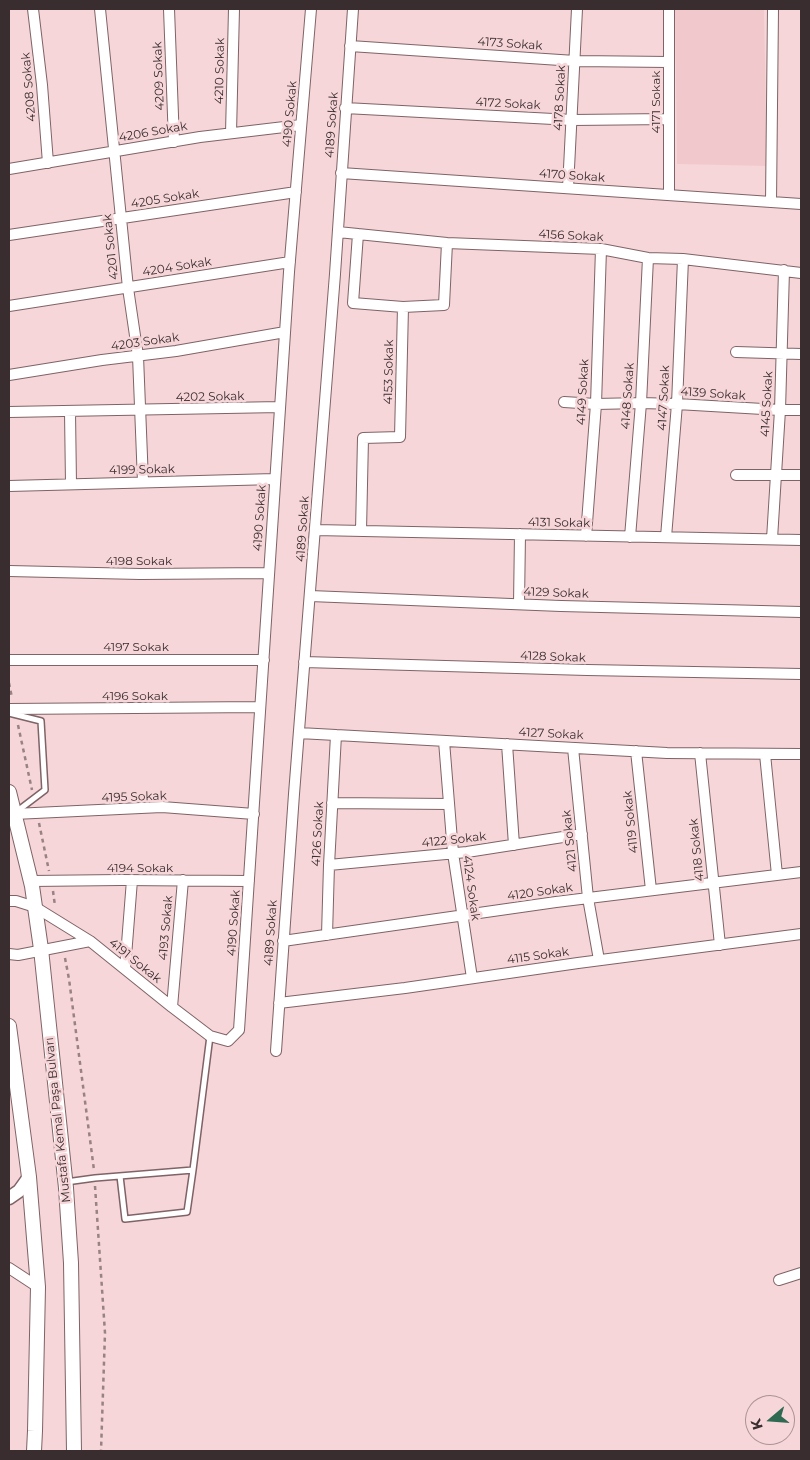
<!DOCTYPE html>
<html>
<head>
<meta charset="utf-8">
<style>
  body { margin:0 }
  #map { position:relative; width:810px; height:1460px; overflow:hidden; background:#f6d6d8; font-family:Montserrat,sans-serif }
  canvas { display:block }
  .frame { position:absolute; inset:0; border:10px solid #3a2d2f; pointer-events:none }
  .north { position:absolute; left:745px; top:1395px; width:50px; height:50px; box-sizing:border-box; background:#f6d6d8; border:1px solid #ab9294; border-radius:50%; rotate:252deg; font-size:14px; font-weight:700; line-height:20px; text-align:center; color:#3a2d2f }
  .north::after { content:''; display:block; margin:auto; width:18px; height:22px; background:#2f6952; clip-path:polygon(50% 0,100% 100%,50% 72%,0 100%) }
</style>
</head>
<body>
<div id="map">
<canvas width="810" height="1460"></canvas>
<div class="frame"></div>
<div class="north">K</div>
</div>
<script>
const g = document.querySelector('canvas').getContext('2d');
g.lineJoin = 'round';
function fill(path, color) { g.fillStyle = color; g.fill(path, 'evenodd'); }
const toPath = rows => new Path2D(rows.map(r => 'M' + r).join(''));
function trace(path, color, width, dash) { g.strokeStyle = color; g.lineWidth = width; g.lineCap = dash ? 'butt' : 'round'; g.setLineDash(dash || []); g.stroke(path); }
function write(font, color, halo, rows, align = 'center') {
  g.font = font + ' Montserrat,sans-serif'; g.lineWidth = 5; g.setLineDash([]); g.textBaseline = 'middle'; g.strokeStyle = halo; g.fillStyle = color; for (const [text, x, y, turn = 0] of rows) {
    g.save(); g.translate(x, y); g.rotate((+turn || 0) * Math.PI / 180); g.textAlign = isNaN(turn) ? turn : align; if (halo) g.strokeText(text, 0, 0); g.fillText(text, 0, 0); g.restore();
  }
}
fill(toPath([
  [675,9,764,9,767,166,677,164]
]), '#f1c9cd');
const service = toPath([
  [9,713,41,721,45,790,16,812],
  [120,1176,125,1219,187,1212,193,1170],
  [66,1182,95,1178,193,1170,210,1036]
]);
const minor = toPath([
  [33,9,42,85,48,163],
  [100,9,128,288,138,356,143,482],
  [169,9,174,142],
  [669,9,669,195],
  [350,46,575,61,669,62],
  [345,108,572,120,669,119],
  [231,133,234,9],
  [9,169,200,137,301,125],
  [341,173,801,204],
  [568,188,577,9],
  [771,202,773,9],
  [338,232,447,243,601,249,648,258,683,259,801,273],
  [358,234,353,303,403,307,444,305,447,243],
  [9,235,296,192],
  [9,306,290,262],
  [736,352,801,354],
  [9,375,102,360,176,351,285,332],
  [564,402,596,404,641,403,677,404,780,410,801,410],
  [9,412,280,407],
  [70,412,71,484],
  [736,475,801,475],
  [9,486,275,479],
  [315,530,801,540],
  [361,531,363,438,400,437,403,307],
  [586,536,596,404,601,249],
  [630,537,641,403,648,258],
  [666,537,677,404,683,259],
  [772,539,780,410,784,270],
  [9,571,140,574,269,573],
  [310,596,561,606,801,612],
  [519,604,520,534],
  [9,660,264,660],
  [304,662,587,670,801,674],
  [9,709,260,707],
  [299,733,667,753,801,754],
  [444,741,453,853,472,978],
  [507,744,514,845],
  [573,748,588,898,599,960],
  [636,751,651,890],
  [700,753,720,945],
  [765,754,777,875],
  [332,803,449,804],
  [14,814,162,807,254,814],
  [329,865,467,852,582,834],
  [31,881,121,880,249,881],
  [9,901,16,901,35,907,90,941,172,1007,210,1036,228,1041,239,1030,289,272,311,9],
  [327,935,329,865,336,735],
  [283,941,556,902,801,872],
  [9,954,18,955,90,941],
  [125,969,132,880],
  [279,1003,405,988,578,963,801,934],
  [172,1007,183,880],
  [276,1051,294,794,335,274,353,9],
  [9,1268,38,1287],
  [779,1280,801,1273]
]);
const tertiary = toPath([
  [9,1198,19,1191,29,1177]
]);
const secondary = toPath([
  [9,792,32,886,41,949,66,1188,71,1263,74,1451],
  [9,1026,29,1177,38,1287,35,1431,34,1451]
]);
trace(service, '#7f6366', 8);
trace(minor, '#7f6366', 12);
trace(tertiary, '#7f6366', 15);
trace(secondary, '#7f6366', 16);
trace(toPath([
  [9,683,12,698],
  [18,725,32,790],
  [39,823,49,871],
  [53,891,55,906],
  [65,958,69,979,94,1170],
  [95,1186,105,1333,101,1451]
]), '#998284', 2.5, [4, 4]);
trace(service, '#fff', 5);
trace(minor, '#fff', 10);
trace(tertiary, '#fff', 12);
trace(secondary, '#fff', 14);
write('12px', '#3a2d2f', '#f6d6d8', [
  ["4173 Sokak",510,44,4],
  ["4210 Sokak",220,71,-89],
  ["4209 Sokak",159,76,-92],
  ["4208 Sokak",29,87,-95],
  ["4178 Sokak",560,98,-87],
  ["4171 Sokak",656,102,-90],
  ["4172 Sokak",508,104,3],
  ["4190 Sokak",290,114,-85],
  ["4189 Sokak",332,125,-86],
  ["4206 Sokak",153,132,-10],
  ["4170 Sokak",572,176,4],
  ["4205 Sokak",165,199,-9],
  ["4156 Sokak",571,236,3],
  ["4201 Sokak",111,247,-96],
  ["4204 Sokak",177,267,-9],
  ["4203 Sokak",145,342,-8],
  ["4153 Sokak",389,372,-89],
  ["4149 Sokak",583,392,-87],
  ["4139 Sokak",713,394,4],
  ["4148 Sokak",628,396,-86],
  ["4202 Sokak",210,397,-1],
  ["4147 Sokak",664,398,-87],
  ["4145 Sokak",767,404,-87],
  ["4199 Sokak",142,470,-1],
  ["4190 Sokak",260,518,-86],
  ["4131 Sokak",559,523,1],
  ["4189 Sokak",303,529,-86],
  ["4198 Sokak",139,561],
  ["4129 Sokak",556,593,2],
  ["4197 Sokak",136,647],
  ["4128 Sokak",553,657,2],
  ["4196 Sokak",135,696],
  ["4127 Sokak",551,734,3],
  ["4195 Sokak",134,797,-2],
  ["4119 Sokak",631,822,-96],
  ["4126 Sokak",318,834,-87],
  ["4122 Sokak",454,840,-6],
  ["4121 Sokak",570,841,-96],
  ["4118 Sokak",697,850,-96],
  ["4194 Sokak",140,868],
  ["4124 Sokak",471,888,82],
  ["4120 Sokak",540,892,-8],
  ["4190 Sokak",234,923,-86],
  ["4193 Sokak",166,928,-85],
  ["4189 Sokak",271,933,-86],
  ["4115 Sokak",538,956,-8],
  ["4191 Sokak",135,961,39],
  ["Mustafa Kemal Paşa Bulvarı",58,1120,-96]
]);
</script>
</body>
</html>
